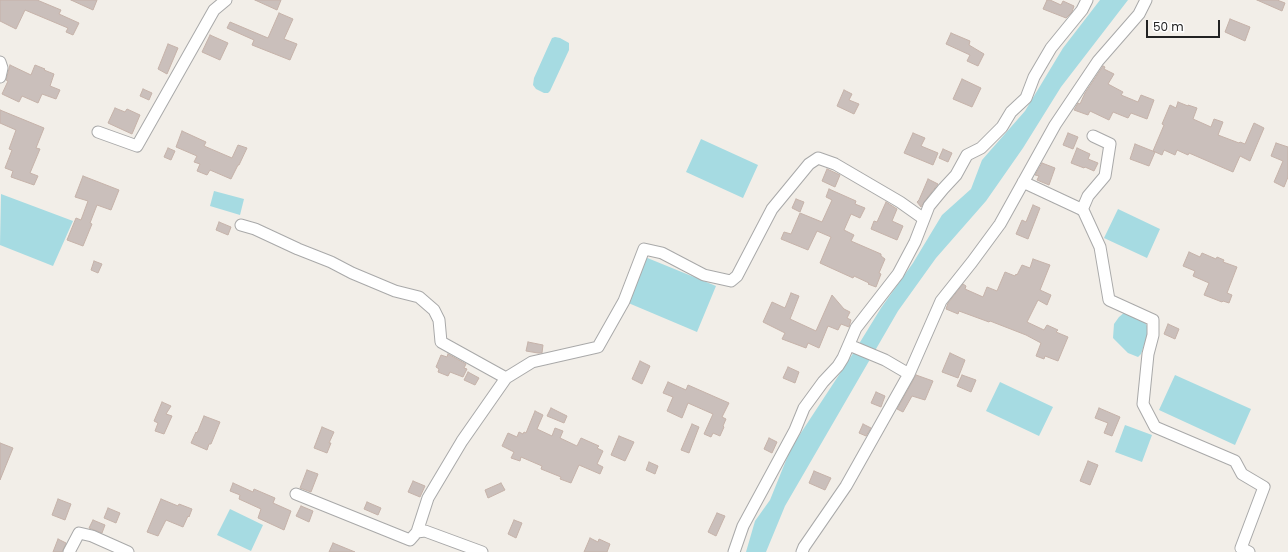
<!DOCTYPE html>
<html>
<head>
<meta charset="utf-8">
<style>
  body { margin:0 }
  #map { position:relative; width:1288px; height:552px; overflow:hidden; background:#f2eee8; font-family:Poppins,sans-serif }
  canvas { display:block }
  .scale { position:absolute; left:1146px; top:20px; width:74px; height:18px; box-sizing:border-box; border:2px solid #222; border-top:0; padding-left:5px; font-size:12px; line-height:14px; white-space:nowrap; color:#222; -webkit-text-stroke:3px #fff; paint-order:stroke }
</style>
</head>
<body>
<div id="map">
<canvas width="1288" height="552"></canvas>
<div class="scale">50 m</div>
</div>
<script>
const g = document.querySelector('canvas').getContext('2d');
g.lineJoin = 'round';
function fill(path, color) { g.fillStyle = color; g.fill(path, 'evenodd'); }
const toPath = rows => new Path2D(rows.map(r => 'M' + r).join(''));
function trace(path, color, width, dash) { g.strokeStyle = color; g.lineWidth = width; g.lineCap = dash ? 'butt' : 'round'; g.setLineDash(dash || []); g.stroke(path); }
fill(toPath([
  [1100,0,1128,0,1061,87,1023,148,986,201,936,258,898,311,785,506,766,552,746,552,755,521,770,500,791,448,854,352,881,308,913,263,942,215,971,189,982,160,1025,111,1063,48],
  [555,37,560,38,569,43,569,50,550,91,548,93,544,93,536,89,533,85,534,78,547,49,552,38],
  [701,139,758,165,743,198,686,172],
  [214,191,244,199,240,215,210,206],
  [1,194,73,221,53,266,0,245],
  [1118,209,1160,229,1147,258,1104,238],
  [645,257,716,286,697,332,626,302],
  [1125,312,1137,317,1146,324,1149,330,1141,354,1138,357,1128,353,1113,338,1114,324,1119,317],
  [1175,375,1251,409,1235,445,1159,410],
  [1000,382,1053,407,1039,436,986,411],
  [1125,425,1152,435,1142,462,1115,452],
  [230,509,263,525,251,551,217,535]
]), '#a6dbe2');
const building = toPath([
  [0,0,37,0,61,10,59,14,79,23,73,35,66,32,68,28,25,10,16,29,0,21,0,0],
  [71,0,97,0,93,10,71,0],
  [255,0,281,0,277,10,255,0],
  [1047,0,1050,0,1061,5,1063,1,1074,6,1072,12,1066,18,1043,9,1047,0],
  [1257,0,1277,0,1285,3,1282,11,1257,0],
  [279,13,293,19,284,39,297,44,290,60,252,45,254,40,227,28,230,22,268,38,279,13],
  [1230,19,1250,27,1245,41,1225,32,1230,19],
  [951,33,970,41,969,45,984,54,978,66,967,61,970,55,946,44,951,33],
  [210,35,228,43,220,60,202,52,210,35],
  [168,44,178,48,167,74,158,69,168,44],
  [10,65,31,75,35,65,45,69,44,70,54,74,50,86,60,90,56,99,42,94,38,103,22,96,19,102,2,94,8,81,6,80,10,65],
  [1103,66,1105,67,1104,69,1114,74,1108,84,1123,92,1121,95,1138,102,1141,95,1154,100,1147,119,1131,113,1128,118,1113,112,1109,120,1090,111,1088,115,1074,110,1078,103,1080,104,1085,93,1103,66],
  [962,79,981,88,972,107,953,99,962,79],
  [143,89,152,93,149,100,140,96,143,89],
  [844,90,852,94,849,100,859,104,854,114,837,106,844,90],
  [1178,102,1188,106,1188,105,1197,108,1193,119,1211,127,1214,119,1223,122,1218,135,1239,143,1240,142,1245,144,1254,123,1264,128,1250,161,1240,156,1233,172,1189,153,1188,155,1177,150,1175,155,1164,150,1162,155,1153,151,1164,125,1162,124,1170,105,1176,108,1178,102],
  [115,108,125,112,127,109,140,115,132,134,108,123,115,108],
  [0,110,44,128,36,148,40,149,30,173,38,176,34,185,11,177,13,171,5,168,12,150,9,149,16,130,0,123,0,110],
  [182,131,206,142,204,146,232,158,238,145,247,148,239,165,238,165,231,179,210,170,207,175,197,171,200,164,194,162,197,156,176,147,182,131],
  [913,133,925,138,921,146,938,153,933,165,904,153,913,133],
  [1068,133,1078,137,1073,149,1063,145,1068,133],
  [1276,143,1288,147,1288,177,1284,187,1274,182,1283,161,1271,156,1276,143],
  [1135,144,1155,152,1149,166,1130,159,1135,144],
  [168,148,175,151,171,160,164,157,168,148],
  [1077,148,1090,154,1088,159,1098,163,1094,171,1085,167,1084,168,1071,163,1077,148],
  [943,149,952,153,948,162,939,158,943,149],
  [1042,163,1055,168,1049,185,1037,180,1039,176,1035,175,1042,163],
  [827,169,840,175,835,187,822,181,827,169],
  [83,176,119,190,111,210,97,205,90,223,92,224,83,246,67,240,76,218,81,220,88,201,75,197,83,176],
  [928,179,938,184,924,202,921,207,917,202,919,200,928,179],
  [829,189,856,201,855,204,865,208,860,218,851,214,844,230,854,235,851,241,881,254,881,256,885,259,879,273,881,274,876,287,868,284,869,283,854,276,853,278,820,263,831,237,817,231,808,250,781,239,784,232,791,234,800,213,822,222,832,200,826,197,829,189],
  [796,199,804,202,800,212,792,208,796,199],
  [886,202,897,209,892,221,903,226,897,240,871,229,874,221,877,222,886,202],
  [1033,205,1040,208,1028,239,1016,234,1022,220,1026,222,1033,205],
  [219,222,231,227,228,235,216,230,219,222],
  [1189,252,1200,257,1202,253,1216,259,1217,257,1224,260,1223,262,1237,267,1227,293,1232,295,1229,303,1223,301,1222,302,1204,295,1209,283,1193,276,1195,271,1183,266,1189,252],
  [1033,259,1050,265,1040,290,1051,295,1047,305,1038,300,1027,322,1044,330,1047,325,1058,330,1056,332,1068,337,1058,361,1045,356,1044,359,1036,356,1041,343,1026,335,990,321,989,322,959,311,958,314,946,309,948,303,963,284,966,286,965,289,983,297,987,287,997,291,1005,272,1015,276,1016,274,1017,275,1022,265,1030,268,1033,259],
  [94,261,102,264,98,273,91,270,94,261],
  [791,293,799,296,790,319,816,331,832,295,844,309,850,312,847,318,851,320,849,327,841,324,838,330,828,326,819,348,808,343,806,348,782,339,785,333,763,322,772,302,785,308,791,293],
  [1168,324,1179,329,1175,339,1164,334,1168,324],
  [528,342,543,345,542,353,538,353,526,351,528,342],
  [950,353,965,360,958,378,942,372,950,353],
  [448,354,466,364,464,368,467,369,463,377,450,372,448,376,438,372,439,369,436,367,441,355,447,357,448,354],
  [640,361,650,366,642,384,632,379,640,361],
  [788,367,799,372,795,383,783,378,788,367],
  [468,372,479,378,475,385,464,380,468,372],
  [916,375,933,381,925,400,912,396,903,412,897,409,916,375],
  [962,375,976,380,971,392,957,386,962,375],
  [668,382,686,390,688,385,729,403,722,417,726,419,723,426,724,427,720,436,713,433,711,437,704,434,713,414,688,403,682,418,667,411,673,397,663,393,668,382],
  [876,392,885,396,881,407,871,403,876,392],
  [162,402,171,406,166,414,172,416,164,434,155,431,158,423,154,421,162,402],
  [551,408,567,416,564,423,547,416,551,408],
  [1099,408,1120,417,1112,436,1104,433,1108,423,1095,418,1099,408],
  [535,411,543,415,537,429,552,436,555,428,563,431,560,438,577,446,581,438,599,446,597,448,603,451,597,464,603,467,600,474,579,465,571,483,560,479,561,477,541,469,542,466,521,457,520,461,511,458,514,452,502,446,508,433,517,437,519,432,523,434,524,432,526,433,535,411],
  [204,416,220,422,211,444,209,444,207,450,191,443,196,432,197,433,204,416],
  [692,424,699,427,689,453,681,450,692,424],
  [863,424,871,428,866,436,859,433,863,424],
  [322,427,334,432,329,443,331,443,327,453,314,448,322,427],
  [619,436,634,442,625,461,611,455,619,436],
  [769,438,777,442,772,453,764,449,769,438],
  [0,443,13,448,0,480,0,443],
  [1088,461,1098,465,1090,485,1080,481,1088,461],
  [649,462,658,466,655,474,646,470,649,462],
  [307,470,318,474,311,492,300,488,307,470],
  [814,471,831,478,825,490,809,483,814,471],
  [413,481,425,486,420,497,408,492,413,481],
  [233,483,253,492,254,489,275,498,273,503,291,511,284,530,258,518,261,509,239,499,240,495,230,491,233,483],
  [501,483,505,490,488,498,485,490,501,483],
  [58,499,71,504,65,520,52,515,58,499],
  [161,499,178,506,179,504,192,509,189,517,188,516,183,527,166,520,158,536,147,532,161,499],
  [367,502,381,508,378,515,364,509,367,502],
  [301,506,313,511,309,522,296,516,301,506],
  [108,508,120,513,116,523,104,518,108,508],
  [717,513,725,516,716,536,708,532,717,513],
  [93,520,105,525,102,533,89,528,93,520],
  [514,520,522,523,516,538,508,534,514,520],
  [590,538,598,542,599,539,610,544,607,552,584,552,590,538],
  [58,539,66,543,62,552,53,552,58,539],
  [333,543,355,552,329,552,333,543]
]);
fill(building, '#cabfbb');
trace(building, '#c5b2a9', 1);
const street = toPath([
  [0,62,2,68,0,77],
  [98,132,137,146,214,10,226,0],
  [1023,182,1083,210,1100,247,1109,300,1153,320,1153,335,1148,354,1143,404,1155,427,1235,461,1242,474,1264,487,1241,548,1249,552],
  [1082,210,1088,196,1105,176,1110,144,1093,136],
  [241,225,255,229,298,249,331,262,352,273,395,291,419,297,434,310,439,320,441,342,506,378],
  [849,345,885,360,909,374],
  [296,494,410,540,417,532,425,531,482,552],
  [417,532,428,498,462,441,506,378,532,362,598,347,624,301,644,249,662,253,704,275,731,281,737,276,772,209,809,164,818,158,835,164,900,202,924,219],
  [69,552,79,533,92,536,128,552],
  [734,552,743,526,795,430,804,408,823,382,838,366,843,358,856,328,898,274,915,242,929,206,943,189,956,175,967,155,981,148,1002,127,1011,112,1026,98,1034,77,1051,48,1082,10,1087,0],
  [802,552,804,547,846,486,909,374,941,301,972,262,1000,224,1055,125,1098,61,1139,14,1146,0]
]);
trace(street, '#a9a9a9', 13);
trace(street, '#fff', 11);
</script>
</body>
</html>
